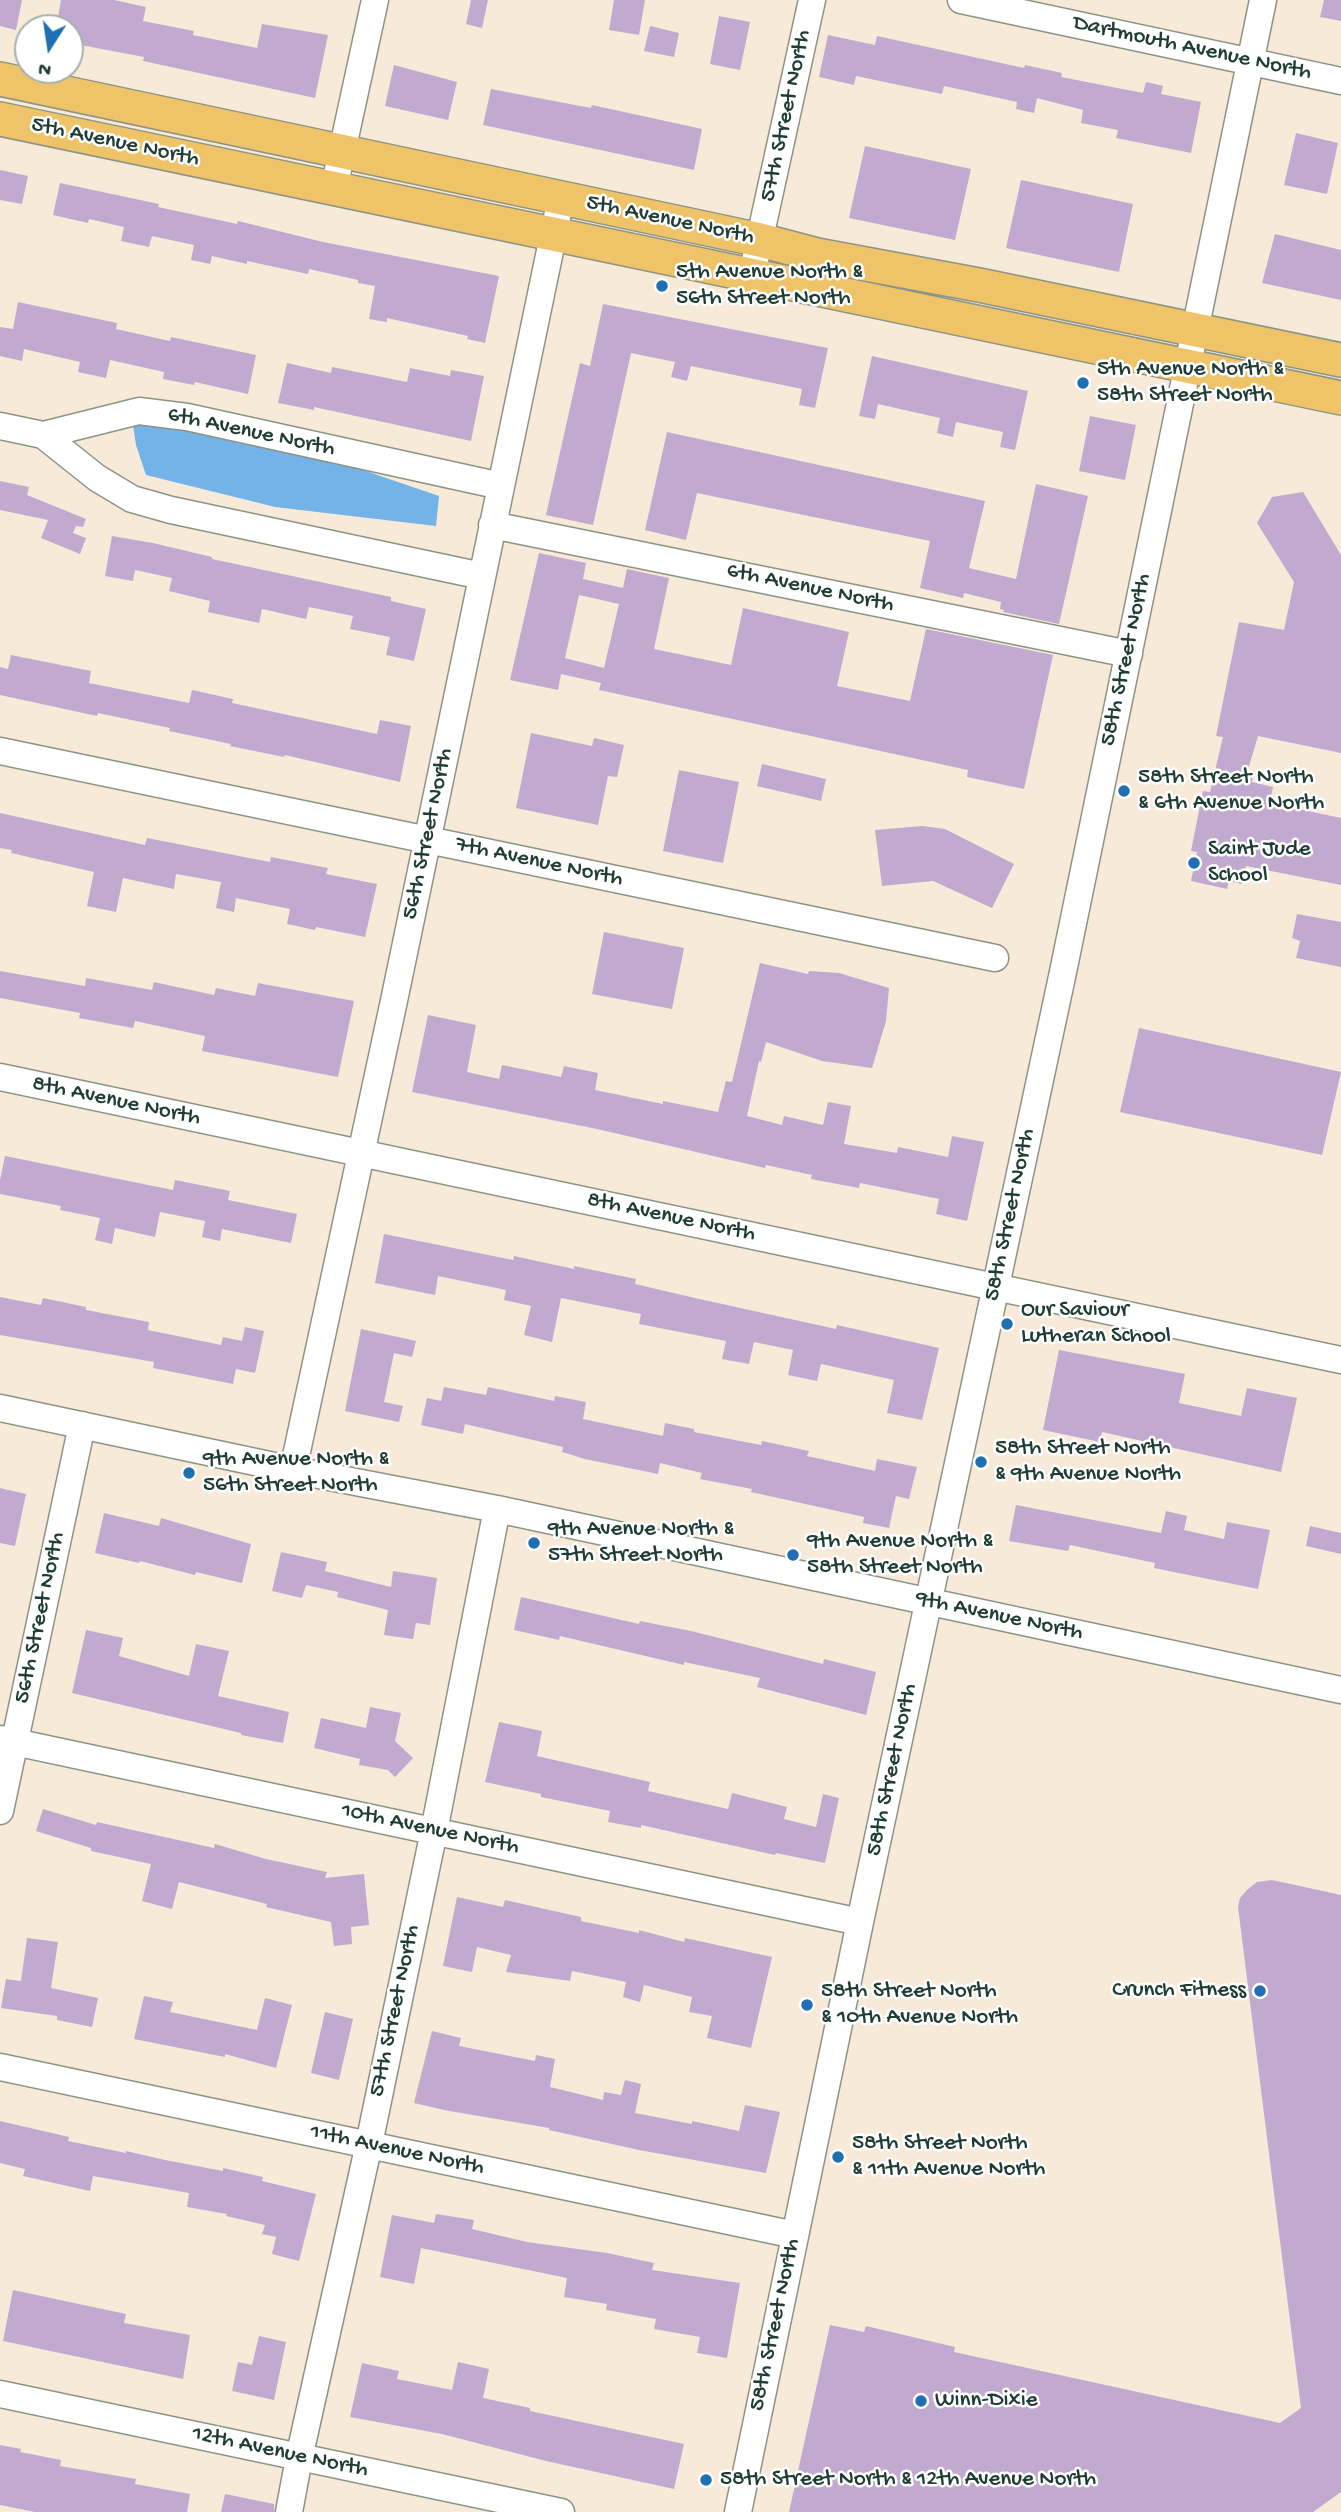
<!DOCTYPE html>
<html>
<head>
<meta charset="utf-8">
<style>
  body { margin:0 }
  #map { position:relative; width:1341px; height:2512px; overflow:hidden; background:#f8ead8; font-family:"Gochi Hand",sans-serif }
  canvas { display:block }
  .north { position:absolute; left:14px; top:14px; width:70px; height:70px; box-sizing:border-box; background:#fff; border:2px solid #a5b1ae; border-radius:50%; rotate:192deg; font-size:19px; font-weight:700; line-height:28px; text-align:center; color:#1f3d34 }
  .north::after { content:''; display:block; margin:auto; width:24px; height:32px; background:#1f6fb2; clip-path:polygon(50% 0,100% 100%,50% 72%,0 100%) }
</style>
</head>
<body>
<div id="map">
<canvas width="1341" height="2512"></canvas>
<div class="north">N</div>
</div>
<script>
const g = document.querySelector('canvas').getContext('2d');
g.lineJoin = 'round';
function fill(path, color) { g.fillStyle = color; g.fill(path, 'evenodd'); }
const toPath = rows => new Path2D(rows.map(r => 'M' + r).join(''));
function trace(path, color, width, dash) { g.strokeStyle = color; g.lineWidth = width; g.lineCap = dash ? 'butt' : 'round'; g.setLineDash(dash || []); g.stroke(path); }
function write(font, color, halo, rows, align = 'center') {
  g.font = font + ' "Gochi Hand",sans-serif'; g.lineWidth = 5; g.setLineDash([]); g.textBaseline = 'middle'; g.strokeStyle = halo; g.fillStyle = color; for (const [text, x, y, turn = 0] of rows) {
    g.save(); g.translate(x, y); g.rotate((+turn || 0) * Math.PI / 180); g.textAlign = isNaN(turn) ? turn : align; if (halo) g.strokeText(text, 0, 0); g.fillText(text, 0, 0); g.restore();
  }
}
fill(toPath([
  [139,423,184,429,354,467,439,496,436,526,275,507,146,475,136,445,133,425]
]), '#73b3e7');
fill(toPath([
  [0,0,22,0,16,30,0,26],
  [61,0,114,0,146,7,143,21,194,31,193,35,257,48,262,24,328,35,315,98,143,61,144,57,70,43,70,28,56,28],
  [471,0,488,0,482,28,466,24],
  [614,0,645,0,639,35,609,30],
  [1324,0,1341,0,1341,21,1320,17],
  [719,16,750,22,740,70,710,64],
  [650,26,679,33,674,57,644,51],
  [828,35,875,45,877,36,1024,68,1025,65,1062,73,1061,77,1143,93,1146,82,1163,86,1161,94,1201,102,1191,153,1116,138,1118,130,1081,123,1083,110,1037,98,1034,113,1016,109,1017,102,944,86,942,94,856,76,854,85,819,77],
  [394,65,457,82,448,120,385,106],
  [491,89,591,108,592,105,702,129,694,170,483,125],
  [1296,133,1338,143,1327,194,1284,185],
  [865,146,971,169,955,240,849,218],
  [0,170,28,176,22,204,0,200],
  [1021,180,1133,204,1119,272,1006,248],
  [60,183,159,204,158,207,237,224,238,221,323,242,499,276,485,343,467,339,468,336,387,318,387,322,369,319,375,286,358,283,358,280,309,269,308,274,247,261,247,264,212,256,210,264,191,260,194,245,152,236,149,247,121,241,124,227,89,219,88,223,53,215],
  [1275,234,1341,250,1341,300,1262,283],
  [18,302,117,323,116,329,170,341,171,337,256,355,248,394,195,382,194,385,163,379,164,372,110,360,106,378,78,372,80,362,24,349,22,361,0,356,0,327,13,329],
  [603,304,828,348,815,408,799,405,802,389,691,366,687,381,671,377,675,362,631,353,593,525,546,515,580,363,590,366],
  [872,356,1028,391,1015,450,1000,447,1003,432,956,422,953,437,937,433,940,418,878,404,875,419,859,416],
  [287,363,331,373,332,367,407,382,410,368,450,376,451,370,484,376,471,441,314,407,314,410,278,403],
  [1090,416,1136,425,1125,480,1079,471],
  [667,432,985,501,969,568,1016,579,1036,484,1088,496,1059,624,1003,612,1004,610,1000,609,1001,602,964,593,963,598,920,588,930,541,697,493,686,540,645,530],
  [0,481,29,487,27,495,86,519,83,527,76,526,73,533,86,538,80,554,41,538,48,520,0,510],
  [1303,492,1341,555,1341,753,1258,736,1247,773,1253,774,1252,782,1273,787,1270,803,1341,818,1341,885,1246,866,1242,884,1229,881,1227,889,1191,881,1197,852,1191,851,1203,791,1210,792,1223,737,1216,736,1239,622,1284,630,1294,582,1257,523,1272,497],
  [112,536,153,543,212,557,212,559,391,597,391,601,426,609,414,661,386,655,390,637,350,629,353,616,309,607,306,619,262,609,259,623,208,612,210,601,169,591,172,578,135,570,133,581,105,576],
  [539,553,586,563,583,579,623,588,627,569,669,578,654,649,731,665,743,608,849,632,837,686,910,701,926,629,1053,655,1024,789,967,777,968,770,599,690,601,683,561,674,558,690,510,680],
  [579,595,619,604,604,668,565,658],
  [11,655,91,671,89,683,189,703,192,690,233,699,232,703,377,734,380,720,411,726,400,782,285,755,284,757,230,746,231,744,169,731,170,728,98,713,97,716,0,695,0,667,8,669],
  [531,733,592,746,594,738,624,745,617,777,608,776,598,825,516,808],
  [762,764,826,779,821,801,757,786],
  [679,770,739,782,723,863,663,851],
  [0,813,145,845,147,838,270,862,271,857,328,868,326,874,377,884,365,937,316,927,315,930,287,924,290,909,236,898,234,912,216,908,221,882,176,874,174,889,123,878,116,912,87,906,94,872,11,853,12,850,0,848],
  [922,826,945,829,1014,864,992,908,933,881,882,886,875,830],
  [1297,914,1341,922,1341,967,1296,958,1300,941,1292,938],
  [604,932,684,948,672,1009,592,994],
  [760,963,808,974,809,971,839,973,889,988,886,1021,872,1068,822,1061,766,1042,761,1062,759,1061,747,1116,782,1125,784,1116,823,1125,828,1102,851,1106,844,1144,897,1153,898,1147,948,1157,952,1136,984,1142,967,1221,936,1214,939,1199,860,1183,859,1188,811,1179,812,1175,766,1165,765,1168,597,1129,412,1092,428,1015,476,1025,467,1072,499,1079,502,1065,561,1077,564,1066,598,1073,595,1090,663,1104,663,1101,718,1112,726,1081,732,1082],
  [0,971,85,986,86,978,152,990,154,982,214,995,216,988,255,996,258,983,354,1001,338,1077,202,1051,205,1036,135,1021,133,1028,79,1018,80,1013,0,998],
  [1139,1028,1341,1072,1322,1155,1120,1112],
  [5,1156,173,1190,175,1180,230,1191,228,1200,297,1214,291,1243,222,1229,220,1241,202,1237,205,1221,160,1212,155,1237,115,1228,112,1244,95,1240,100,1218,60,1210,61,1206,0,1194,0,1180],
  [384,1234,513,1260,514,1256,574,1269,574,1266,636,1279,635,1284,695,1298,836,1329,837,1325,939,1348,922,1420,887,1413,894,1380,821,1364,817,1381,788,1375,793,1350,754,1342,749,1364,722,1359,726,1341,639,1324,641,1314,561,1298,552,1342,524,1335,531,1306,504,1300,506,1290,438,1276,435,1295,375,1283],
  [0,1297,41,1305,43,1298,86,1307,86,1310,149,1322,148,1330,221,1345,223,1337,242,1341,245,1327,264,1331,255,1373,236,1369,233,1384,153,1368,154,1362,0,1335],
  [361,1329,416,1341,412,1357,394,1353,384,1402,403,1406,399,1422,345,1411],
  [1059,1350,1185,1374,1179,1403,1241,1416,1247,1388,1297,1398,1281,1472,1102,1432,1100,1442,1043,1430],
  [444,1387,486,1395,488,1387,554,1401,555,1396,586,1402,583,1419,663,1436,665,1423,694,1429,694,1432,761,1445,762,1441,809,1451,807,1456,875,1471,877,1459,917,1467,909,1499,896,1496,889,1528,863,1523,864,1517,751,1492,752,1489,700,1479,702,1473,660,1463,658,1474,585,1459,562,1452,563,1447,465,1424,463,1434,421,1425,427,1398,441,1401],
  [0,1488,26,1494,15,1546,0,1543],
  [1016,1505,1161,1533,1166,1511,1187,1516,1184,1530,1224,1539,1227,1522,1270,1530,1258,1589,1154,1568,1155,1563,1070,1545,1068,1551,1009,1541],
  [104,1513,159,1526,161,1518,251,1544,242,1583,196,1572,195,1575,140,1561,139,1563,95,1553],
  [1310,1526,1341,1533,1341,1554,1306,1546],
  [281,1552,327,1562,325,1571,391,1587,393,1571,437,1578,430,1625,416,1623,413,1639,384,1635,388,1610,337,1597,338,1592,306,1585,302,1598,272,1591],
  [521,1597,639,1624,640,1621,691,1631,823,1664,824,1659,876,1672,866,1715,757,1687,760,1678,684,1662,684,1665,560,1636,559,1640,514,1630],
  [86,1630,123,1638,119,1656,189,1676,196,1644,229,1651,218,1696,289,1712,283,1743,241,1735,241,1733,72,1693],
  [370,1707,401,1713,395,1741,413,1758,395,1777,388,1770,359,1765,360,1759,314,1748,321,1718,366,1728],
  [499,1722,542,1731,537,1756,650,1782,648,1791,728,1809,732,1793,787,1807,784,1819,816,1827,823,1794,839,1798,825,1863,776,1853,775,1855,641,1825,641,1828,608,1822,610,1811,541,1797,541,1794,485,1782],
  [43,1809,96,1825,97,1822,214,1848,215,1844,266,1859,327,1872,325,1878,364,1874,369,1925,351,1927,352,1944,334,1946,331,1922,266,1907,267,1904,179,1882,172,1909,142,1901,151,1864,91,1851,91,1848,36,1831],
  [1272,1880,1341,1895,1341,2492,1313,2512,789,2512,830,2325,864,2332,866,2326,955,2347,954,2352,1280,2423,1301,2408,1238,1907,1240,1898,1247,1890,1257,1882],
  [457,1897,503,1907,505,1900,581,1917,581,1921,639,1933,639,1930,684,1942,685,1938,772,1957,751,2048,707,2038,712,2016,689,2012,692,1997,644,1985,640,2002,623,1997,626,1982,572,1971,570,1981,506,1972,511,1955,477,1947,472,1972,443,1966],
  [27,1938,58,1942,51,1988,98,1998,92,2027,57,2020,57,2016,1,2008,6,1979,21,1981],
  [144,1996,173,2002,170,2012,257,2030,265,1998,292,2005,276,2068,225,2054,225,2057,134,2039],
  [325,2012,353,2019,339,2080,311,2073],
  [432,2031,461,2038,459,2046,535,2061,536,2055,555,2059,550,2087,603,2100,604,2092,621,2095,625,2080,641,2084,635,2113,692,2124,692,2121,739,2131,745,2105,780,2112,766,2173,639,2150,549,2130,549,2128,444,2110,414,2103],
  [0,2121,69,2137,68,2141,126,2153,126,2151,165,2160,223,2171,223,2168,263,2177,262,2181,316,2194,299,2261,272,2254,276,2237,262,2234,265,2225,226,2216,227,2214,187,2207,189,2193,93,2176,90,2191,23,2176,25,2169,0,2163],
  [436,2214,474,2220,472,2229,527,2242,607,2253,654,2263,652,2270,740,2283,727,2358,697,2353,700,2337,654,2329,656,2319,606,2310,607,2304,564,2297,567,2278,421,2248,414,2284,380,2277,392,2215,434,2223],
  [13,2290,126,2314,124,2323,190,2335,183,2379,3,2341],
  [259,2336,286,2342,274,2400,232,2391,238,2362,252,2365],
  [458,2362,489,2369,483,2398,530,2408,530,2411,684,2444,674,2489,546,2461,442,2434,350,2417,362,2363,399,2371,397,2379,452,2390],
  [0,2445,21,2449,20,2452,61,2460,60,2466,136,2479,135,2484,190,2494,187,2512,35,2512,0,2505],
  [225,2494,274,2504,274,2512,221,2512]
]), '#c2a9d0');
const minor = toPath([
  [961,0,1341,81],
  [334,188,375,0],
  [752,274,812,0],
  [0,426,43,435,97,478,132,499,171,510,482,576],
  [43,435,139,411,187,417,501,486],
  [492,525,1129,654],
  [0,751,995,958],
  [0,1077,1341,1360],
  [0,1408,293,1470,497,1509,1341,1690],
  [293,1470,395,996,561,198],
  [0,1739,860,1922],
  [0,1811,82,1425],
  [0,2067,795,2235],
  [0,2394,561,2512],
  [289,2512,299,2458,369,2144,434,1831,497,1509],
  [738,2512,860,1922,1063,972,1263,0]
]);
const major = toPath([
  [0,79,760,240,817,255,979,285,1341,360],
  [0,119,1341,398]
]);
trace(minor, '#8c9486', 29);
trace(major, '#8c9486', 36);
trace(minor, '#fff', 26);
trace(major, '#efc469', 33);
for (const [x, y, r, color] of [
  [662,286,7,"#1f6fb2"],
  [1083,383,7,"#1f6fb2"],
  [1124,791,7,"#1f6fb2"],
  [1194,863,7,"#1f6fb2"],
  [1007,1324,7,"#1f6fb2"],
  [981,1462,7,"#1f6fb2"],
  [189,1473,7,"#1f6fb2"],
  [534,1543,7,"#1f6fb2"],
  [793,1555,7,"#1f6fb2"],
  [1260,1991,7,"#1f6fb2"],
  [807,2005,7,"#1f6fb2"],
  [838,2157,7,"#1f6fb2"],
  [921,2401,7,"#1f6fb2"],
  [706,2480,7,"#1f6fb2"]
]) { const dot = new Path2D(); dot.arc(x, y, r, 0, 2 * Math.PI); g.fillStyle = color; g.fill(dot); trace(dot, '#fff', 2.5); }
write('23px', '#1f3d34', '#fff', [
  ["Dartmouth Avenue North",1192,49,12],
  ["57th Street North",787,116,-78],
  ["5th Avenue North",115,143,12],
  ["5th Avenue North",670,221,12],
  ["6th Avenue North",251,433,12],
  ["6th Avenue North",810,589,12],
  ["58th Street North",1127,660,-78],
  ["56th Street North",429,834,-78],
  ["7th Avenue North",539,863,12],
  ["8th Avenue North",116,1102,12],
  ["58th Street North",1011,1215,-78],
  ["8th Avenue North",671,1218,12],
  ["9th Avenue North",999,1617,12],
  ["56th Street North",41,1618,-78],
  ["58th Street North",893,1770,-78],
  ["10th Avenue North",430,1830,12],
  ["57th Street North",396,2011,-78],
  ["11th Avenue North",397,2151,12],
  ["58th Street North",776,2325,-78],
  ["12th Avenue North",280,2453,12]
]);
write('23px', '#1f3d34', '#fff', [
  ["5th Avenue North &",676,273],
  ["56th Street North",676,299],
  ["5th Avenue North &",1097,370],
  ["58th Street North",1097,396],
  ["58th Street North",1138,778],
  ["& 6th Avenue North",1138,804],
  ["Saint Jude",1208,850],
  ["School",1208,876],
  ["Our Saviour",1021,1311],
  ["Lutheran School",1021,1337],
  ["58th Street North",995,1449],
  ["& 9th Avenue North",995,1475],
  ["9th Avenue North &",203,1460],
  ["56th Street North",203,1486],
  ["9th Avenue North &",548,1530],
  ["57th Street North",548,1556],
  ["9th Avenue North &",807,1542],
  ["58th Street North",807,1568],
  ["Crunch Fitness",1246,1991,"right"],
  ["58th Street North",821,1992],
  ["& 10th Avenue North",821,2018],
  ["58th Street North",852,2144],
  ["& 11th Avenue North",852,2170],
  ["Winn-Dixie",935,2401],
  ["58th Street North & 12th Avenue North",720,2480]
], 'left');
</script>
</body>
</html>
